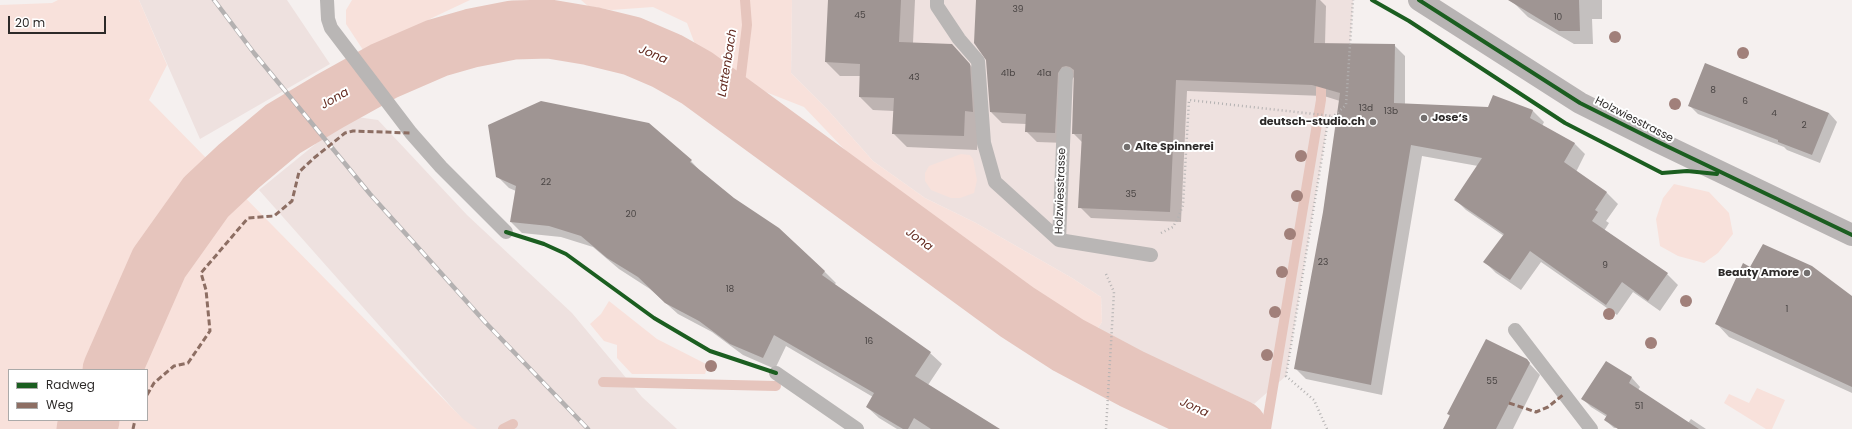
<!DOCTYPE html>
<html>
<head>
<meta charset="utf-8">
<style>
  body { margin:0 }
  #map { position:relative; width:1852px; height:429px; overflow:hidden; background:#f5f0ef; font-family:Poppins,sans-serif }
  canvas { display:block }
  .legend { position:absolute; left:8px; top:369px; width:140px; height:52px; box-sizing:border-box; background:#fff; border:1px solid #abaaa9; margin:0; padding:5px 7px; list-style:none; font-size:12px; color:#2d2a29 }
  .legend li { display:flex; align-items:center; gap:8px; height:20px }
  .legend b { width:20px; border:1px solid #abaaa9 }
  .scale { position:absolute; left:8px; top:16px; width:98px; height:18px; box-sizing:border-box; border:2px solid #2d2a29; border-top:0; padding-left:5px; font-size:12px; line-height:14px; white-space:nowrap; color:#2d2a29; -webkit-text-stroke:3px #fff; paint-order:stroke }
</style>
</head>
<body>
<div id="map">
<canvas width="1852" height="429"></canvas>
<ul class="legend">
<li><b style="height:5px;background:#1b5e20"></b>Radweg</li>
<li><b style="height:5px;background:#8d6e63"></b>Weg</li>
</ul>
<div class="scale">20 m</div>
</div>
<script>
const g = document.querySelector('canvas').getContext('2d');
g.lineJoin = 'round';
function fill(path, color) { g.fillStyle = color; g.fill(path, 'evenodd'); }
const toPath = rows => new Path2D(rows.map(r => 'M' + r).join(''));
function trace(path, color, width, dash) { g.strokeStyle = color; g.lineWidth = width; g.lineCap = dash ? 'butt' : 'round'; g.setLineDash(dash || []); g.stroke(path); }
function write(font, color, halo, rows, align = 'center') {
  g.font = font + ' Poppins,sans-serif'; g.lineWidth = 4; g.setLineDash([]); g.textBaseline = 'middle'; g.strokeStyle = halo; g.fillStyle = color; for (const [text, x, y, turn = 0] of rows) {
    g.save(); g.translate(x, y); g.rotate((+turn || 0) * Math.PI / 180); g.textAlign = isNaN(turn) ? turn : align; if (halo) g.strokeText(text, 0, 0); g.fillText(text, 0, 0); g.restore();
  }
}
fill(toPath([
  [139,0,287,0,330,64,200,139],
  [792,0,1353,0,1346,105,1328,121,1286,376,1254,404,1096,331,1102,322,1101,297,1072,278,976,223,925,198,873,161,827,109,791,73],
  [350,116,378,120,467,215,572,313,642,397,677,429,471,429,259,190]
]), '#eee1df');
fill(toPath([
  [58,0,139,0,167,65,149,100,463,419,477,429,0,429,0,5,52,3],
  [9,370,147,370,147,420,9,420],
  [352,0,470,0,434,17,365,53,346,24,346,10],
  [581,0,792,0,791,73,827,109,873,161,925,198,976,223,1072,278,1101,297,1102,322,1096,331,1082,328,1044,306,920,219,863,169,804,107,735,80,699,55,687,23,653,7,611,10,588,6],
  [961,154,970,155,973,159,977,180,974,193,960,198,951,198,931,190,925,181,925,173,929,166],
  [1674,184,1709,192,1729,213,1733,234,1718,253,1704,263,1678,256,1660,246,1656,219,1663,198],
  [609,301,657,339,708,365,705,374,632,374,617,358,617,345,604,341,590,324,601,314],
  [1757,388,1785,400,1772,429,1766,429,1724,403,1729,394,1749,403]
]), '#f8e1db');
fill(toPath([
  [829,0,915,0,913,43,952,45,983,79,977,150,907,147,893,133,894,111,873,110,860,97,860,76,840,76,826,62],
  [977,0,1320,0,1326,6,1325,44,1394,45,1405,56,1405,105,1533,111,1544,122,1542,126,1574,143,1585,154,1576,172,1607,193,1618,204,1606,221,1609,223,1604,231,1667,274,1678,285,1660,311,1633,292,1617,315,1541,262,1521,290,1496,273,1485,262,1504,236,1466,210,1455,199,1478,166,1422,156,1382,395,1306,379,1295,368,1324,212,1340,101,1324,96,1187,91,1181,222,1091,218,1080,207,1082,142,1073,133,1075,77,1074,77,1068,85,1066,143,1037,142,1026,131,1026,124,1002,123,991,112,987,60],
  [1514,0,1602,0,1602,19,1592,19,1593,44,1574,44,1528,17,1514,3],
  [1689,105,1829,113,1837,122,1820,163,1787,150,1784,147,1698,114],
  [691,161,702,173,824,271,836,283,834,285,930,353,942,364,928,385,997,429,897,429,879,418,867,407,873,397,786,346,775,369,743,355,712,332,678,314,650,289,619,269,593,247,561,237,522,233,511,222,516,191,509,188,497,176],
  [1750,269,1852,298,1852,393,1729,337,1717,324],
  [1526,360,1540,375,1513,429,1444,429,1450,416,1448,414],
  [1606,362,1632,378,1640,387,1638,390,1688,423,1691,419,1706,429,1614,428,1605,420,1607,417,1591,407,1583,399]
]), '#0003');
trace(toPath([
  [734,106,741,75,747,25,745,0],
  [603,382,776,386],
  [503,429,513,424],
  [1266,429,1321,100,1321,88]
]), '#e6c5bd', 10);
trace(toPath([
  [112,370,159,263,206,197,239,166,283,129,330,101,384,71,437,48,472,38,513,30,549,29,591,36,632,46,667,61,697,78,1017,312,1068,345,1132,379,1238,429],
  [86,429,90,420]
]), '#e6c5bd', 59);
fill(toPath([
  [828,0,901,0,899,42,952,44,970,64,973,112,965,111,964,136,892,134,894,98,859,97,860,64,825,62],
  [976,0,1316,0,1314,43,1395,44,1394,103,1488,107,1493,95,1533,110,1530,118,1575,143,1564,162,1607,192,1595,210,1598,212,1592,221,1668,273,1648,301,1622,282,1606,305,1530,251,1510,280,1483,262,1504,234,1454,200,1482,158,1411,145,1371,385,1294,369,1323,212,1340,93,1312,85,1176,80,1170,212,1078,208,1082,134,1072,134,1074,70,1070,67,1066,66,1062,67,1058,73,1055,133,1025,132,1026,114,990,112,986,60,974,43],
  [1508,0,1579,0,1580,31,1559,31],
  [1705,63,1829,113,1812,155,1778,142,1778,140,1688,106],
  [541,101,649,123,692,160,690,162,734,198,779,228,825,271,822,275,931,352,915,376,1000,429,931,429,914,418,908,429,903,429,866,407,874,393,774,335,763,358,730,344,699,321,665,303,638,277,607,258,581,236,549,226,510,222,516,186,496,177,488,125],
  [1763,244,1812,266,1852,296,1852,387,1715,324,1743,263,1750,267],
  [1486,339,1527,359,1530,363,1496,429,1443,429,1450,415,1447,414],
  [1606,361,1632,377,1629,383,1699,429,1618,429,1604,420,1607,415,1581,399]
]), '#9f9593');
trace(toPath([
  [1161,233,1173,227,1178,218,1183,205,1189,100,1332,116],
  [1106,274,1114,292,1106,429],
  [1327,429,1314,400,1286,376,1328,121,1346,105,1353,0]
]), '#b4b2b2', 2.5, [1, 3]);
trace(toPath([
  [327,0,328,19,331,28,411,133,441,167,506,232],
  [937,0,937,6,959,39,978,61,984,143,995,182,1059,240,1066,74],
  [1059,240,1151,255],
  [1515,330,1591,429],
  [776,373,857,429]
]), '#b9b6b5', 14);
trace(toPath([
  [1419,0,1580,103,1656,141,1852,235]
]), '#b8b4b4', 22);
const rail = toPath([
  [214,0,254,53,370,194,485,322,588,429]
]);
trace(rail, '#b4b1b1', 4.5);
trace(rail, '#fff', 3, [9]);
trace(toPath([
  [147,395,154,383,174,366,188,363,210,331,206,290,201,273,248,218,274,216,292,201,299,172,314,158,345,133,353,131,411,133],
  [1509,403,1536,412,1548,407,1564,394],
  [133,429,135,420]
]), '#8d6e63', 3, [6, 3]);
trace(toPath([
  [1372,0,1409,21,1565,123,1662,173,1687,171,1717,174],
  [1419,0,1580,103,1656,141,1852,235],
  [506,232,544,244,566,254,654,318,710,351,776,373]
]), '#1b5e20', 4);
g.fillStyle = '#a1807a';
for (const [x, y] of [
  [1615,37],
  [1743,53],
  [1675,104],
  [1301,156],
  [1297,196],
  [1290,234],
  [1282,272],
  [1686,301],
  [1275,312],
  [1609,314],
  [1651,343],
  [1267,355],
  [711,366]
]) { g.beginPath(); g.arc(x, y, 6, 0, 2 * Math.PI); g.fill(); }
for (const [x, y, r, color] of [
  [1424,118,4,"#736f6e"],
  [1373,122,4,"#736f6e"],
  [1127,147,4,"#736f6e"],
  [1807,273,4,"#736f6e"]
]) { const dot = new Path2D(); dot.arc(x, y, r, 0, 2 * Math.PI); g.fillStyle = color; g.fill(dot); trace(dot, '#fff', 1.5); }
write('9px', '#4a4544', null, [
  ["39",1018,10],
  ["45",860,16],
  ["10",1558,18],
  ["41b",1008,74],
  ["41a",1044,74],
  ["43",914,78],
  ["8",1713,91],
  ["6",1745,102],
  ["13d",1366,109],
  ["13b",1391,112],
  ["4",1774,114],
  ["2",1804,126],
  ["22",546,183],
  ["35",1131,195],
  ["20",631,215],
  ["23",1323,263],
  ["9",1605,266],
  ["18",730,290],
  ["1",1787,310],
  ["16",869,342],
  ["55",1492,382],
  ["51",1639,407]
]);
write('bold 11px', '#2d2a29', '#fff', [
  ["Jose‘s",1432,118],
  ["deutsch-studio.ch",1365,122,"right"],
  ["Alte Spinnerei",1135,147],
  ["Beauty Amore",1799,273,"right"]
], 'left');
write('11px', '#2d2a29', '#fff', [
  ["Holzwiesstrasse",1634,120,27],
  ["Holzwiesstrasse",1061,191,-88]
]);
write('italic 12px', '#62291e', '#fff', [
  ["Jona",653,55,23],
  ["Lattenbach",728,63,-81],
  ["Jona",335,99,-30],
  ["Jona",919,240,36],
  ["Jona",1194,408,25]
]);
</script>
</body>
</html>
